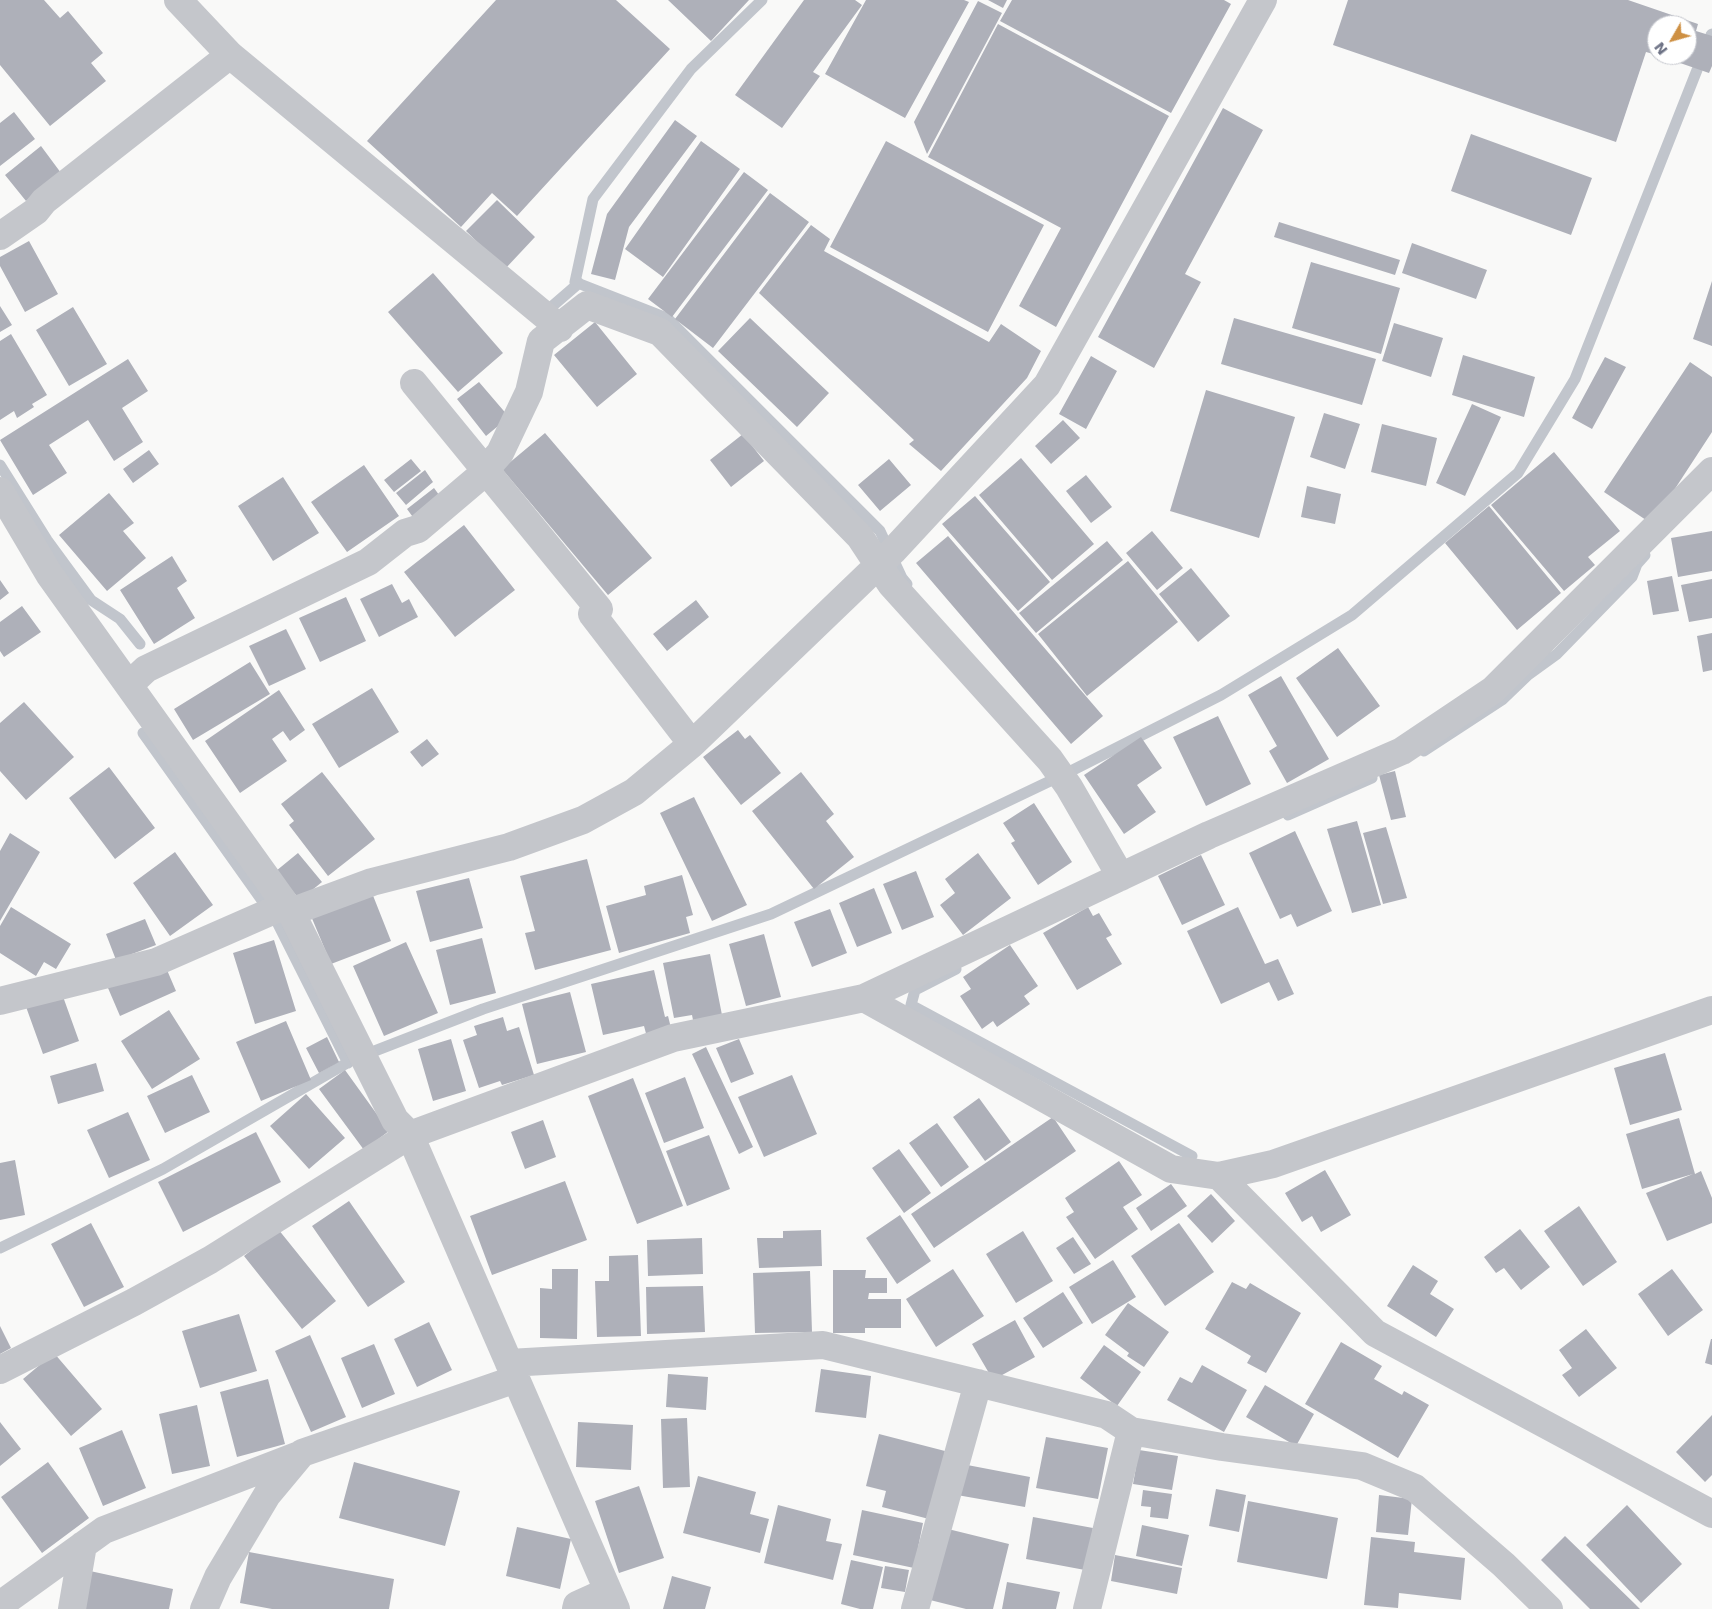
<!DOCTYPE html>
<html>
<head>
<meta charset="utf-8">
<style>
  body { margin:0 }
  #map { position:relative; width:1712px; height:1609px; overflow:hidden; background:#f9f9f8; font-family:"DejaVu Sans",sans-serif }
  canvas { display:block }
  .north { position:absolute; left:1647px; top:15px; width:50px; height:50px; box-sizing:border-box; background:#fff; border:1px solid #c5c7ce; border-radius:50%; rotate:232deg; font-size:14px; font-weight:700; line-height:20px; text-align:center; color:#6d7285 }
  .north::after { content:''; display:block; margin:auto; width:18px; height:22px; background:#ce9043; clip-path:polygon(50% 0,100% 100%,50% 72%,0 100%) }
</style>
</head>
<body>
<div id="map">
<canvas width="1712" height="1609"></canvas>
<div class="north">N</div>
</div>
<script>
const g = document.querySelector('canvas').getContext('2d');
g.lineJoin = 'round';
const toPath = rows => new Path2D(rows.map(r => 'M' + r).join(''));
function trace(path, color, width, dash) { g.strokeStyle = color; g.lineWidth = width; g.lineCap = dash ? 'butt' : 'round'; g.setLineDash(dash || []); g.stroke(path); }
function fill(path, color) { g.fillStyle = color; g.fill(path, 'evenodd'); }
trace(toPath([
  [762,0,691,69,593,199,575,282,667,318,880,531,902,578,907,584],
  [1711,35,1712,34],
  [549,309,579,283],
  [0,465,47,540,91,600,120,619,140,644],
  [143,733,276,920,348,1063],
  [1424,751,1502,700,1528,675,1557,654,1632,577,1637,564,1645,555],
  [1288,815,1372,778],
  [956,969,915,990,911,1005,1192,1156],
  [0,1248,163,1169,354,1059,483,1009,771,914,1069,772,1221,695,1352,615,1518,473,1575,379,1697,70]
]), '#c1c5cc', 11);
fill(toPath([
  [0,0,44,0,60,18,68,11,103,53,91,63,106,81,50,126,0,65],
  [496,0,616,0,670,49,517,216,492,193,461,227,367,141],
  [668,0,749,0,711,41],
  [804,0,855,0,862,5,813,72,820,76,782,128,735,95],
  [866,0,964,0,969,2,905,118,825,74],
  [988,0,1007,0,1003,8],
  [1012,0,1224,0,1231,4,1171,113,1000,21],
  [1348,0,1628,0,1698,24,1696,31,1712,36,1712,66,1709,73,1657,55,1687,55,1687,25,1657,25,1657,55,1646,52,1616,142,1333,45],
  [978,1,1002,13,927,154,914,122],
  [998,24,1169,116,1056,327,1019,306,1061,228,928,157],
  [1223,108,1263,130,1185,274,1201,282,1154,368,1098,337],
  [14,112,35,139,0,166,0,123],
  [675,120,697,136,629,227,615,280,591,274,607,214],
  [1471,134,1592,178,1571,235,1451,191],
  [701,141,740,169,663,277,625,249],
  [886,141,1044,225,988,332,830,247],
  [41,146,61,173,26,201,5,175],
  [744,172,768,190,672,317,648,299],
  [770,193,809,222,713,348,675,319],
  [497,200,535,237,505,269,466,231],
  [1279,222,1400,260,1395,275,1274,237],
  [811,225,830,239,824,251,989,342,1001,324,1041,351,1027,378,941,471,909,444,914,440,759,293],
  [29,241,58,294,25,312,0,266,0,257],
  [1412,243,1487,270,1476,299,1402,273],
  [1311,262,1400,288,1381,354,1292,328],
  [433,273,503,353,458,392,388,312],
  [1712,281,1712,346,1693,339],
  [0,306,12,325,0,332],
  [73,307,107,364,69,386,36,330],
  [750,318,829,393,797,427,718,351],
  [1234,318,1376,359,1362,405,1221,364],
  [595,322,637,374,597,407,554,355],
  [1394,323,1443,338,1431,377,1382,361],
  [11,334,47,395,32,404,34,407,17,418,14,411,0,420,0,341],
  [1463,355,1535,377,1524,417,1452,395],
  [1091,356,1117,371,1086,429,1059,414],
  [1605,357,1626,367,1592,429,1572,418],
  [128,359,148,391,122,408,143,442,114,461,88,420,49,445,67,473,33,495,0,440],
  [1690,362,1712,377,1712,432,1652,524,1604,492],
  [479,382,509,417,486,436,457,399],
  [1206,390,1295,417,1259,538,1170,511],
  [1472,404,1501,417,1465,496,1436,483],
  [1324,413,1360,424,1345,469,1310,457],
  [1063,420,1080,438,1051,464,1035,446],
  [1382,424,1437,438,1426,486,1371,472],
  [545,433,652,558,608,595,502,469],
  [743,434,764,461,731,487,710,460],
  [149,450,159,464,133,483,123,469],
  [1554,452,1620,531,1588,557,1595,565,1564,591,1491,505],
  [1021,458,1094,544,1052,580,979,495],
  [411,459,421,471,394,492,384,480],
  [889,459,911,485,880,511,858,485],
  [364,465,399,516,347,552,311,502],
  [425,470,433,482,406,505,396,493],
  [1086,475,1112,507,1091,523,1066,491],
  [283,477,319,533,273,561,238,506],
  [1307,486,1341,494,1335,524,1301,517],
  [434,488,442,499,415,520,407,509],
  [109,493,134,523,123,531,146,558,107,591,59,535],
  [975,496,1050,582,1018,611,942,524],
  [1489,506,1561,593,1517,630,1445,543],
  [464,525,515,590,455,637,404,572],
  [1152,531,1183,568,1157,590,1126,553],
  [1712,531,1712,571,1678,577,1671,538],
  [948,536,1103,716,1071,744,916,563],
  [1107,541,1123,560,1036,633,1019,613],
  [172,556,187,581,177,588,195,618,154,644,120,590],
  [1128,561,1178,622,1087,696,1038,634],
  [1191,568,1230,616,1198,642,1159,594],
  [1672,576,1679,611,1653,615,1647,581],
  [1712,579,1712,618,1689,622,1681,585],
  [0,580,9,593,0,600],
  [392,584,402,603,409,599,418,617,379,637,360,599],
  [346,597,366,641,320,662,299,618],
  [696,600,709,617,667,651,653,634],
  [22,606,41,632,4,657,0,651,0,622],
  [286,629,306,669,269,686,249,646],
  [1712,633,1712,670,1703,672,1697,636],
  [1338,648,1380,706,1337,737,1296,678],
  [250,662,270,694,193,740,174,709],
  [1281,676,1329,759,1287,783,1269,751,1277,746,1248,695],
  [372,688,399,732,339,768,312,724],
  [279,690,305,730,290,741,283,731,272,739,287,761,240,793,205,741],
  [24,702,74,757,26,800,0,771,0,723],
  [1218,716,1251,784,1206,806,1173,737],
  [738,730,745,739,750,735,781,773,741,805,703,757],
  [1141,737,1162,768,1137,785,1156,812,1124,834,1084,775],
  [427,739,439,754,422,767,410,752],
  [109,767,155,828,115,859,69,798],
  [1395,771,1406,817,1391,820,1379,775],
  [322,772,375,839,328,876,289,825,294,821,281,804],
  [801,772,834,814,826,821,854,857,814,889,752,811],
  [694,797,747,905,712,921,660,813],
  [1034,803,1072,862,1038,885,1011,843,1015,841,1003,823],
  [1357,821,1381,905,1352,913,1327,829],
  [1386,827,1407,898,1383,904,1363,833],
  [1295,831,1332,911,1297,927,1291,914,1280,919,1249,853],
  [10,833,40,852,0,921,0,851],
  [175,852,213,905,170,936,133,883],
  [298,853,322,882,300,900,276,871],
  [978,853,1011,898,963,935,940,905,955,893,945,879],
  [1201,855,1225,905,1182,925,1158,876],
  [587,859,611,950,535,970,525,933,535,931,520,876],
  [916,871,934,917,902,930,883,884],
  [682,875,693,915,686,917,690,933,619,953,606,906,646,895,644,886],
  [469,878,483,928,430,942,416,891],
  [874,888,892,933,857,947,839,903],
  [372,893,391,941,331,964,311,916],
  [11,907,71,944,56,969,44,962,36,976,0,953,0,926],
  [1088,907,1093,916,1099,913,1112,935,1106,938,1122,964,1077,990,1043,933],
  [1238,907,1265,964,1278,959,1294,994,1278,1001,1269,982,1221,1004,1187,931],
  [830,909,847,953,812,967,794,922],
  [145,919,156,945,116,960,106,934],
  [764,934,781,997,746,1006,729,944],
  [482,938,496,993,450,1005,436,950],
  [274,940,296,1011,255,1024,233,953],
  [406,942,438,1013,384,1036,353,966],
  [1010,945,1038,986,1024,996,1030,1004,997,1027,993,1021,982,1029,960,996,971,989,963,977],
  [710,954,722,1015,693,1020,692,1015,674,1018,663,963],
  [164,963,176,991,120,1016,108,988],
  [654,970,665,1017,668,1016,673,1036,648,1041,644,1026,603,1035,591,984],
  [61,991,79,1041,43,1054,25,1004],
  [570,992,586,1052,537,1064,522,1004],
  [169,1010,200,1059,152,1089,121,1041],
  [503,1017,507,1031,519,1027,534,1075,502,1085,500,1081,479,1088,463,1040,477,1035,474,1026],
  [286,1021,311,1080,261,1101,236,1042],
  [327,1037,339,1062,319,1073,306,1048],
  [451,1039,466,1091,433,1101,418,1049],
  [739,1039,754,1074,731,1083,716,1048],
  [706,1047,753,1147,739,1154,692,1054],
  [1665,1053,1682,1110,1630,1125,1614,1068],
  [96,1063,104,1091,58,1104,50,1076],
  [345,1070,389,1131,364,1150,319,1089],
  [192,1075,210,1112,165,1133,147,1096],
  [792,1075,817,1134,764,1157,738,1097],
  [685,1077,704,1128,664,1143,645,1093],
  [633,1078,683,1206,637,1224,588,1096],
  [306,1094,345,1138,309,1169,270,1126],
  [979,1098,1011,1142,985,1161,953,1117],
  [128,1112,150,1160,109,1178,87,1130],
  [1053,1117,1076,1151,934,1248,911,1214],
  [1679,1118,1695,1174,1701,1171,1712,1198,1712,1223,1667,1241,1646,1193,1693,1174,1642,1189,1626,1134],
  [543,1120,556,1157,525,1169,511,1132],
  [937,1123,969,1167,941,1187,909,1143],
  [256,1132,281,1182,183,1232,158,1182],
  [709,1135,730,1189,687,1206,666,1151],
  [899,1149,931,1193,904,1213,872,1168],
  [15,1160,25,1215,0,1220,0,1163],
  [1119,1161,1142,1195,1123,1207,1138,1229,1095,1259,1066,1217,1074,1212,1065,1198],
  [1325,1170,1351,1215,1321,1232,1312,1216,1302,1222,1285,1193],
  [565,1181,587,1240,492,1275,470,1216],
  [1171,1184,1187,1206,1151,1231,1136,1208],
  [1211,1194,1235,1221,1212,1243,1187,1216],
  [349,1201,405,1282,368,1307,312,1226],
  [1579,1206,1617,1262,1583,1286,1544,1231],
  [900,1215,931,1261,897,1284,866,1238],
  [91,1223,124,1287,84,1307,51,1244],
  [1179,1223,1214,1272,1165,1306,1131,1256],
  [278,1229,336,1301,302,1329,244,1256],
  [1520,1229,1550,1267,1521,1290,1504,1268,1496,1273,1484,1257],
  [821,1230,822,1266,759,1268,757,1238,783,1238,783,1231],
  [1023,1231,1053,1281,1016,1303,986,1254],
  [1073,1237,1091,1264,1074,1274,1056,1248],
  [702,1238,703,1274,648,1276,647,1240],
  [638,1255,641,1336,597,1337,595,1281,609,1281,609,1256],
  [1113,1260,1136,1297,1092,1324,1069,1287],
  [1413,1265,1438,1281,1430,1294,1454,1309,1436,1337,1387,1306],
  [552,1269,578,1269,577,1339,540,1338,540,1288,552,1289],
  [953,1269,984,1316,936,1347,906,1299],
  [1672,1269,1703,1310,1668,1336,1638,1294],
  [833,1270,866,1270,865,1278,887,1278,887,1293,869,1293,868,1299,901,1299,901,1328,865,1328,865,1333,833,1333],
  [810,1271,812,1332,755,1333,753,1273],
  [1232,1282,1246,1289,1250,1283,1301,1313,1266,1373,1247,1363,1251,1356,1205,1329],
  [703,1286,705,1332,647,1334,646,1287],
  [1063,1292,1083,1323,1043,1348,1023,1318],
  [1128,1303,1169,1332,1144,1367,1127,1356,1129,1353,1105,1335],
  [239,1314,257,1371,200,1388,182,1331],
  [1015,1320,1035,1357,993,1380,972,1344],
  [429,1322,452,1370,417,1387,394,1339],
  [0,1326,11,1348,0,1354],
  [1586,1329,1617,1368,1579,1397,1562,1375,1572,1368,1559,1350],
  [310,1335,346,1417,311,1432,275,1351],
  [1711,1339,1712,1339,1712,1365,1705,1363],
  [1341,1342,1382,1366,1374,1379,1402,1395,1404,1391,1429,1405,1398,1458,1305,1404],
  [374,1344,395,1394,362,1408,341,1358],
  [1104,1345,1141,1372,1117,1406,1080,1378],
  [54,1353,102,1409,71,1436,23,1379],
  [1202,1365,1247,1390,1224,1432,1167,1400,1180,1377,1192,1383],
  [821,1369,871,1376,866,1418,815,1412],
  [668,1374,708,1377,706,1410,666,1407],
  [268,1379,285,1444,237,1457,220,1392],
  [1265,1385,1314,1414,1296,1446,1246,1417],
  [197,1405,210,1466,172,1474,159,1414],
  [1712,1415,1712,1475,1705,1482,1676,1452],
  [687,1418,690,1487,663,1488,661,1419],
  [0,1422,21,1449,0,1466],
  [578,1422,633,1425,631,1470,576,1467],
  [122,1430,146,1488,103,1506,79,1448],
  [879,1434,945,1451,929,1519,882,1507,886,1491,866,1486],
  [1046,1437,1108,1448,1098,1499,1036,1488],
  [1139,1450,1178,1456,1172,1490,1133,1484],
  [48,1462,89,1518,42,1553,1,1497],
  [354,1462,460,1491,445,1546,339,1518],
  [962,1464,1030,1477,1025,1507,957,1495],
  [698,1476,756,1492,750,1514,769,1519,760,1553,683,1533],
  [639,1486,664,1558,619,1573,595,1501],
  [1216,1489,1246,1495,1239,1532,1209,1526],
  [1143,1490,1172,1494,1168,1519,1150,1517,1151,1507,1141,1506],
  [1379,1495,1412,1499,1408,1535,1376,1532],
  [1248,1501,1338,1518,1327,1579,1237,1562],
  [778,1505,831,1519,826,1541,842,1544,833,1580,764,1563],
  [1627,1505,1682,1564,1641,1603,1586,1545],
  [862,1510,923,1523,914,1568,853,1555],
  [1033,1517,1093,1528,1085,1570,1026,1559],
  [1142,1525,1189,1535,1182,1566,1136,1556],
  [517,1527,571,1539,560,1589,506,1576],
  [948,1529,1009,1544,993,1609,966,1609,930,1600],
  [1565,1536,1635,1604,1640,1609,1590,1609,1541,1560],
  [1371,1537,1415,1542,1414,1552,1465,1558,1461,1600,1399,1593,1398,1608,1364,1605],
  [249,1552,394,1579,389,1609,272,1609,240,1603],
  [1115,1555,1182,1568,1177,1594,1111,1581],
  [851,1560,883,1567,873,1609,860,1609,841,1604],
  [885,1566,909,1570,905,1592,881,1588],
  [90,1571,173,1589,169,1609,82,1609],
  [672,1576,711,1587,705,1609,663,1609],
  [1007,1582,1060,1592,1056,1609,1002,1609]
]), '#aeb0b9');
trace(toPath([
  [178,0,230,55,560,328],
  [0,236,36,211,44,201,230,55],
  [414,383,599,609,592,614,692,744],
  [0,491,49,574,291,912,395,1120,410,1135,616,1609],
  [129,685,146,669,368,562,405,533,418,529,477,479,500,453,529,392,541,341,587,305,660,332,860,537,891,584,1050,760,1069,787,1121,877],
  [291,912,372,882,509,847,583,820,634,792,692,744,893,551,1047,385,1263,0],
  [864,998,1171,1169,1219,1176,1273,1164,1712,1010],
  [0,1001,156,962,286,905],
  [1219,1176,1375,1333,1712,1514],
  [509,1363,823,1345,1107,1415,1131,1431,1222,1447,1362,1466,1415,1488,1504,1565,1549,1609],
  [0,1370,134,1302,210,1260,410,1135,673,1038,864,998,1209,835,1402,751,1493,690,1712,471],
  [0,1605,104,1530,299,1455],
  [72,1609,83,1545],
  [204,1609,218,1577,267,1495,302,1453,516,1379],
  [576,1609,577,1605,608,1591],
  [915,1609,978,1383],
  [1087,1609,1131,1431]
]), '#c4c6cb', 28);
</script>
</body>
</html>
